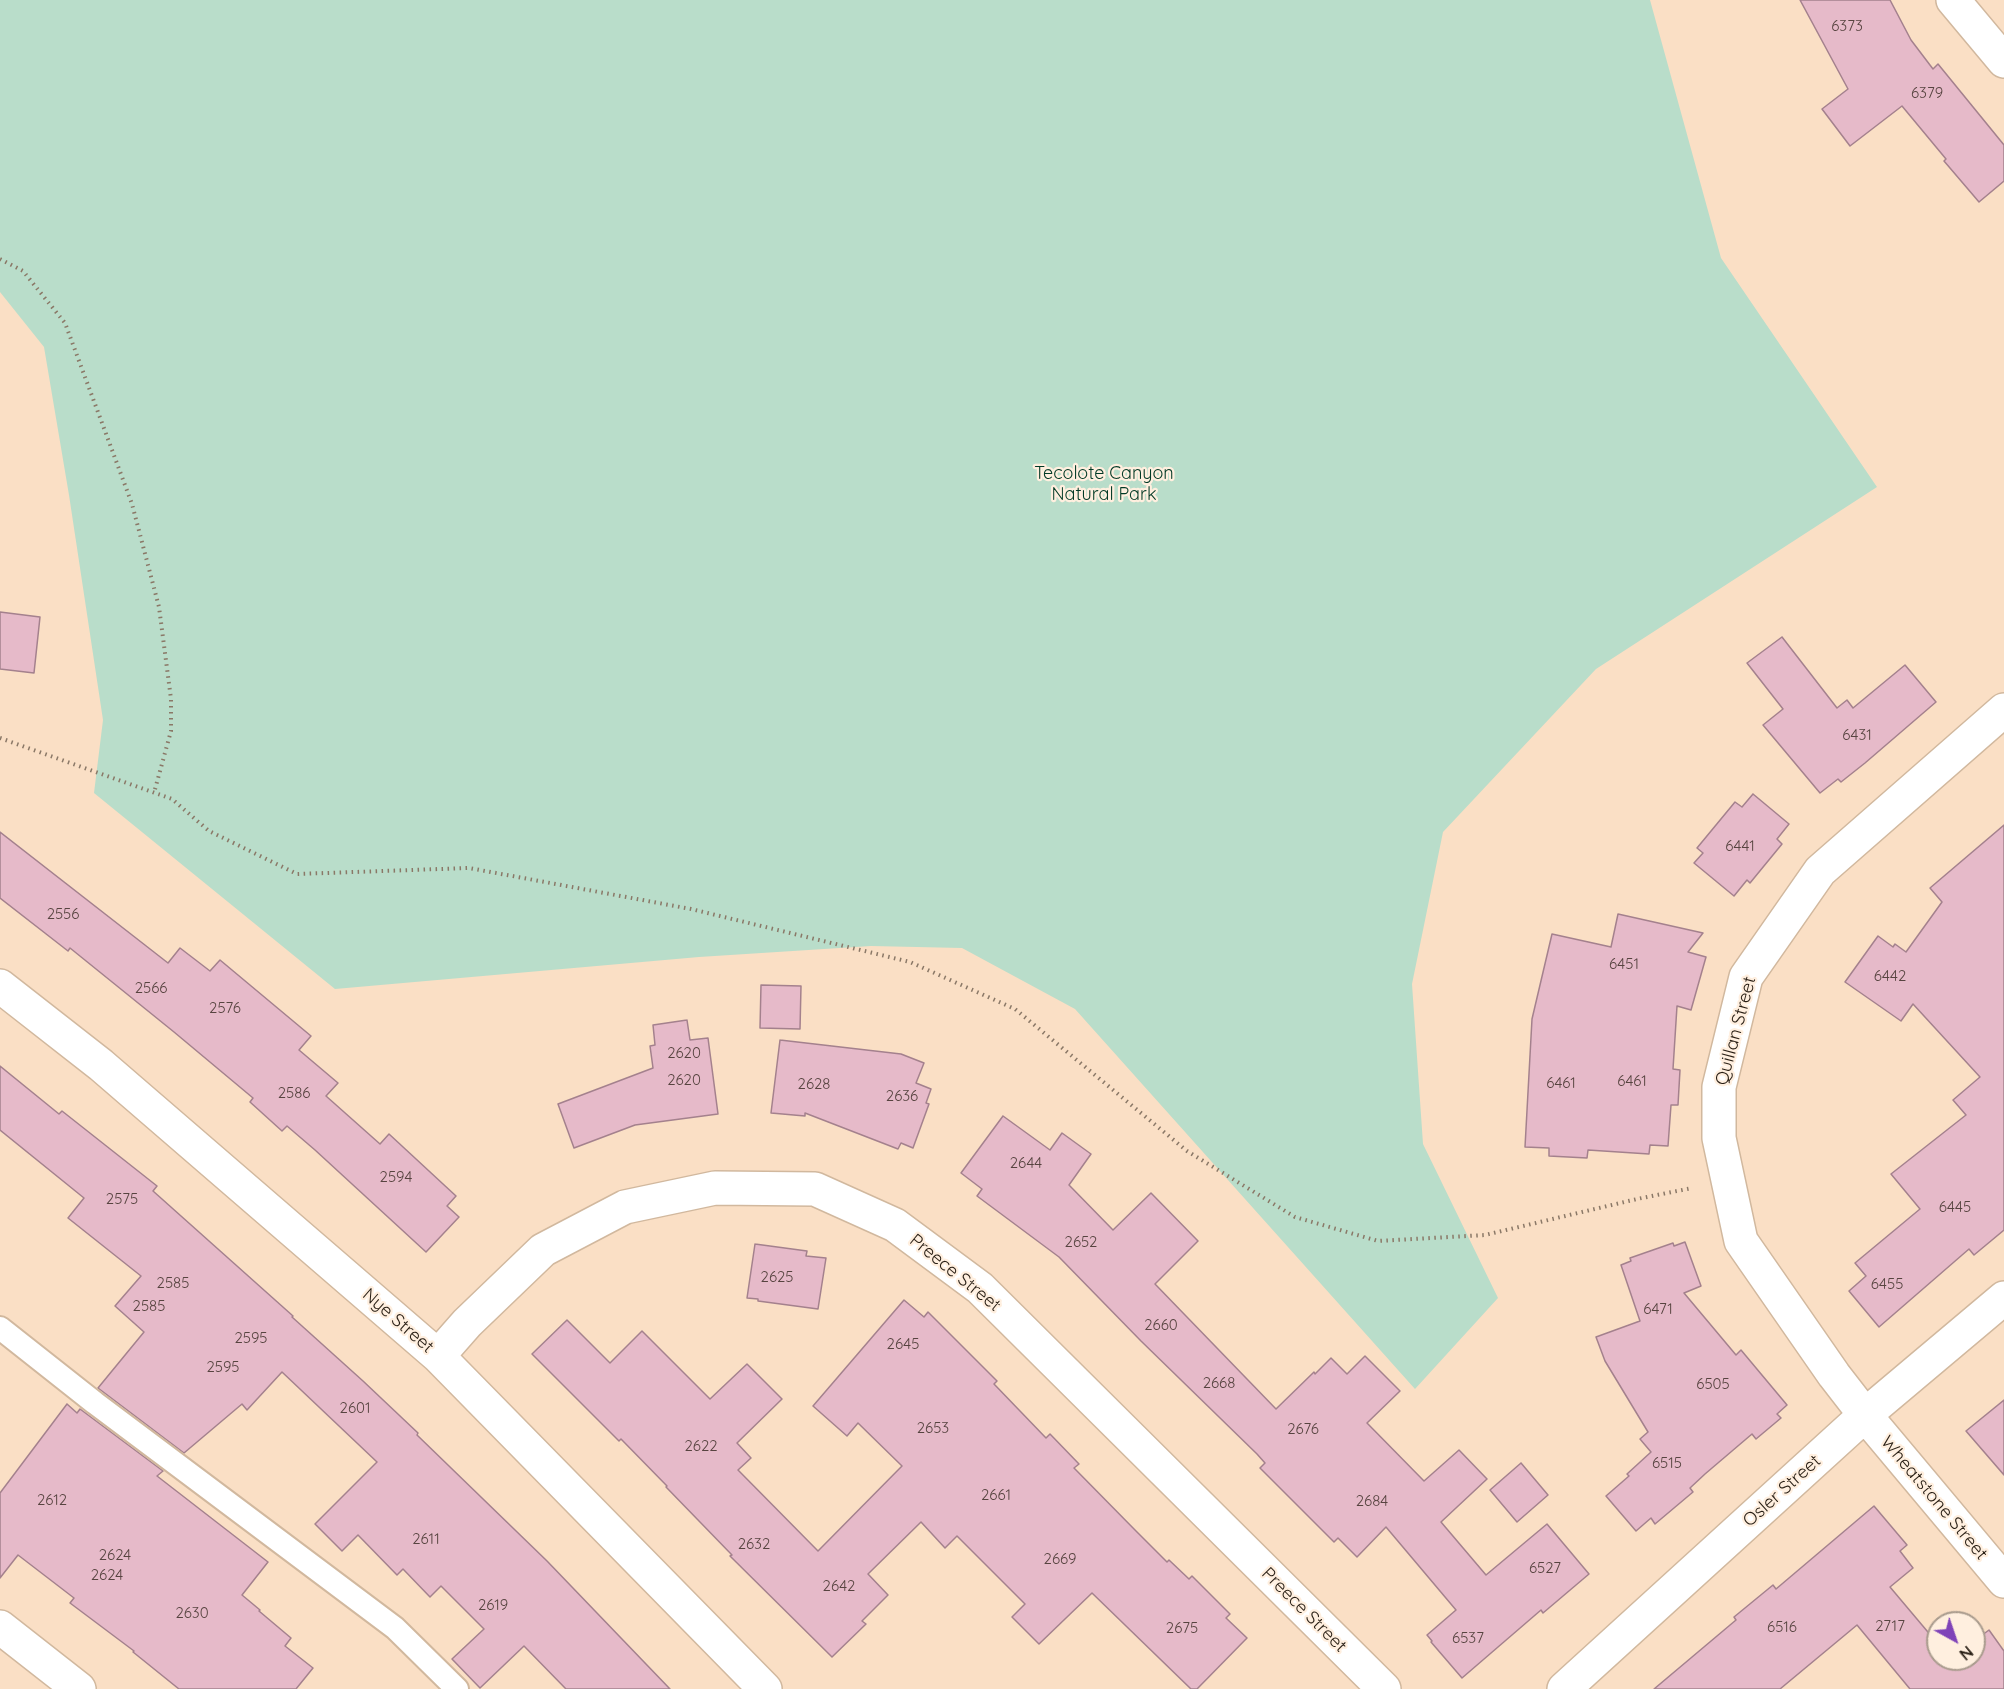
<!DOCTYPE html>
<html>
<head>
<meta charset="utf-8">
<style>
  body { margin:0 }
  #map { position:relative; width:2004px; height:1689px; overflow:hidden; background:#fadfc5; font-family:Quicksand,sans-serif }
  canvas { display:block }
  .north { position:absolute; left:1926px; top:1611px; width:60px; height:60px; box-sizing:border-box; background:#ffefdf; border:2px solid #a99b8d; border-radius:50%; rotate:140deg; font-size:16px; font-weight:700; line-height:24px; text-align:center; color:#271d13 }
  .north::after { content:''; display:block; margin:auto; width:21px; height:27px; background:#7f43b8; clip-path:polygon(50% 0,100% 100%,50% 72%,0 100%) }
</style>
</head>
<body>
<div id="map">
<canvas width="2004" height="1689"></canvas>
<div class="north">N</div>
</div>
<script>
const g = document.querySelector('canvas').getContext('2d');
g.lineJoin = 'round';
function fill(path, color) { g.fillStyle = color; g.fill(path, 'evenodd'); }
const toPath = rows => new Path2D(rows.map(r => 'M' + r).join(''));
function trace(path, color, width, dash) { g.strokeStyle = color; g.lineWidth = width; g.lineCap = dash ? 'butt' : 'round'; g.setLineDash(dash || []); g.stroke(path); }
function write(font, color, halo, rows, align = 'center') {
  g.font = font + ' Quicksand,sans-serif'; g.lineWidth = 4.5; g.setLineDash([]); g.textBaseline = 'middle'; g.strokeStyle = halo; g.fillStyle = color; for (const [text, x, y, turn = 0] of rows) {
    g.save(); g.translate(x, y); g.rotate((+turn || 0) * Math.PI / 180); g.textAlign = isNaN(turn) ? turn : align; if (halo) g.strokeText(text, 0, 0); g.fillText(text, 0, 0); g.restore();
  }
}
fill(toPath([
  [0,0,1650,0,1721,258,1877,487,1596,669,1443,832,1412,984,1423,1144,1498,1298,1415,1389,1075,1009,962,948,871,946,699,957,335,989,94,793,103,720,69,495,44,347,0,292]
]), '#b9ddca');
const building = toPath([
  [1800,0,1890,0,1911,40,1933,69,1938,64,2004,145,2004,181,1979,202,1944,161,1946,159,1902,106,1850,146,1822,109,1848,89,1800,0],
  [0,612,40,617,34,673,0,669,0,612],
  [1782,637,1837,708,1847,700,1853,708,1905,665,1936,702,1865,763,1841,782,1838,779,1820,793,1763,725,1783,709,1747,663,1782,637],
  [1753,794,1789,824,1777,839,1782,844,1750,883,1747,880,1734,896,1694,863,1703,853,1697,848,1735,802,1742,807,1753,794],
  [2004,825,2004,1230,1974,1255,1969,1249,1879,1327,1849,1291,1866,1276,1855,1263,1920,1209,1891,1174,1966,1115,1953,1100,1980,1077,1913,1004,1901,1021,1845,982,1878,936,1893,947,1895,944,1906,952,1942,902,1930,888,2004,825],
  [0,832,168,963,180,948,210,971,220,960,311,1036,299,1050,338,1083,326,1096,380,1144,389,1134,456,1196,447,1206,459,1217,426,1252,315,1150,287,1126,282,1131,250,1102,253,1098,174,1032,70,948,68,951,0,898,0,832],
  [1618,914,1703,933,1688,952,1706,957,1691,1010,1677,1006,1673,1069,1680,1070,1678,1105,1671,1105,1668,1146,1650,1145,1649,1154,1588,1150,1587,1158,1549,1156,1549,1148,1525,1147,1532,1019,1552,934,1611,947,1618,914],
  [761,985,801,986,800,1029,760,1028,761,985],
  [687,1020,690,1040,708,1038,718,1114,635,1125,574,1148,558,1104,653,1068,650,1046,655,1045,653,1025,687,1020],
  [780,1040,901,1054,924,1063,916,1083,931,1089,926,1103,929,1104,913,1148,901,1143,898,1149,805,1113,805,1116,771,1113,780,1040],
  [0,1066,59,1114,62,1111,157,1186,153,1191,293,1316,292,1317,363,1381,418,1433,417,1435,547,1561,670,1689,566,1689,524,1646,480,1688,452,1659,484,1629,441,1586,430,1597,403,1569,397,1575,358,1535,342,1551,315,1524,377,1462,282,1372,247,1410,242,1404,184,1453,98,1388,144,1332,115,1306,141,1276,68,1218,84,1198,0,1130,0,1066],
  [1003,1116,1050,1150,1062,1133,1091,1154,1069,1185,1113,1230,1151,1193,1198,1241,1155,1284,1276,1409,1314,1372,1315,1374,1331,1358,1347,1374,1365,1356,1400,1391,1367,1423,1424,1481,1459,1450,1487,1479,1441,1522,1486,1575,1547,1524,1589,1574,1543,1613,1541,1610,1462,1678,1431,1642,1432,1641,1427,1635,1456,1610,1386,1527,1357,1557,1338,1538,1334,1542,1260,1468,1265,1463,1257,1454,1141,1341,1059,1257,977,1196,982,1189,961,1173,1003,1116],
  [1685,1242,1701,1286,1684,1293,1736,1355,1741,1350,1787,1405,1777,1414,1781,1418,1756,1439,1752,1434,1705,1474,1690,1488,1693,1492,1655,1524,1651,1518,1636,1531,1606,1496,1629,1476,1627,1474,1651,1452,1640,1439,1648,1432,1605,1361,1596,1337,1640,1321,1621,1265,1631,1261,1630,1258,1673,1243,1674,1246,1685,1242],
  [755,1244,807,1251,806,1256,826,1258,818,1309,758,1301,758,1299,747,1298,755,1244],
  [904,1300,924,1317,928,1312,997,1381,994,1384,1046,1438,1050,1434,1079,1464,1074,1468,1136,1531,1167,1562,1169,1560,1189,1579,1192,1576,1230,1614,1226,1618,1247,1638,1197,1689,1191,1689,1092,1593,1039,1644,1012,1617,1025,1604,957,1536,945,1548,921,1522,868,1574,888,1595,862,1621,866,1624,832,1657,730,1556,732,1555,666,1487,667,1486,621,1439,619,1441,532,1354,567,1320,610,1363,642,1331,710,1399,747,1364,782,1399,737,1443,751,1458,738,1470,818,1551,902,1466,858,1423,847,1436,813,1406,904,1300],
  [2004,1400,2004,1475,1966,1431,2004,1400],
  [67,1404,77,1413,80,1409,163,1471,157,1476,268,1562,242,1595,260,1610,259,1611,291,1638,285,1646,313,1668,296,1689,179,1689,133,1652,134,1651,70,1603,74,1598,18,1555,0,1578,0,1493,67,1404],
  [1521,1463,1548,1495,1517,1522,1490,1490,1521,1463],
  [1874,1506,1907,1545,1900,1551,1913,1568,1890,1587,1938,1644,1938,1659,1974,1659,1974,1641,1989,1630,2004,1651,2004,1689,1910,1689,1857,1625,1780,1689,1654,1689,1736,1620,1734,1617,1773,1585,1776,1589,1874,1506]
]);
fill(building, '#e6bac9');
trace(building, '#a4818d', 1.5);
const service = toPath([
  [0,1328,95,1403,395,1628,457,1689]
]);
const minor = toPath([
  [1953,0,2004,61],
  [2004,710,1820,871,1746,977,1719,1087,1719,1138,1741,1241,1834,1375,1865,1415,2004,1581],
  [0,986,101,1065,438,1356,765,1689],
  [438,1356,467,1323,543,1250,625,1207,715,1188,815,1189,895,1225,980,1288,1384,1689],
  [1564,1689,1865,1415,2004,1298]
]);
const tertiary = toPath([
  [0,1627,79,1689]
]);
trace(service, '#d1b89e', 26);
trace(minor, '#d1b89e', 36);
trace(tertiary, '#d1b89e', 36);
trace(toPath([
  [0,259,23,271,65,323,132,504,159,607,171,699,171,731,154,793],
  [0,738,172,799,209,831,297,874,469,868,691,909,910,962,1015,1009,1187,1151,1295,1217,1378,1241,1485,1235,1637,1199,1692,1188]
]), '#8a7867', 4, [1.5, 4.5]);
trace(service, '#fff', 22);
trace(minor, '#fff', 33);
trace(tertiary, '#fff', 33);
write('15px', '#574440', null, [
  ["6373",1847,26],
  ["6379",1927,93],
  ["6431",1857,735],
  ["6441",1740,846],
  ["2556",63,914],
  ["6451",1624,964],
  ["6442",1890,976],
  ["2566",151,988],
  ["2576",225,1008],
  ["2620",684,1053],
  ["2620",684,1080],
  ["6461",1632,1081],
  ["6461",1561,1083],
  ["2628",814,1084],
  ["2586",294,1093],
  ["2636",902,1096],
  ["2644",1026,1163],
  ["2594",396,1177],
  ["2575",122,1199],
  ["6445",1955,1207],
  ["2652",1081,1242],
  ["2625",777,1277],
  ["2585",173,1283],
  ["6455",1887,1284],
  ["2585",149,1306],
  ["6471",1658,1309],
  ["2660",1161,1325],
  ["2595",251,1338],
  ["2645",903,1344],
  ["2595",223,1367],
  ["2668",1219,1383],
  ["6505",1713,1384],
  ["2601",355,1408],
  ["2653",933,1428],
  ["2676",1303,1429],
  ["2622",701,1446],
  ["6515",1667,1463],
  ["2661",996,1495],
  ["2612",52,1500],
  ["2684",1372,1501],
  ["2611",426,1539],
  ["2632",754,1544],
  ["2624",115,1555],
  ["2669",1060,1559],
  ["6527",1545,1568],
  ["2624",107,1575],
  ["2642",839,1586],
  ["2619",493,1605],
  ["2630",192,1613],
  ["2717",1890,1626],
  ["6516",1782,1627],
  ["2675",1182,1628],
  ["6537",1468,1638]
]);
write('18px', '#003925', '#ffefdf', [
  ["Tecolote Canyon",1104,474],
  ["Natural Park",1104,495]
]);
write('18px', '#271d13', '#ffefdf', [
  ["Quillan Street",1736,1031,-75],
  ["Preece Street",955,1273,39],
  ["Nye Street",398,1321,41],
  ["Osler Street",1782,1491,-42],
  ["Wheatstone Street",1934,1498,50],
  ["Preece Street",1304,1610,45]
]);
</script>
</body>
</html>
